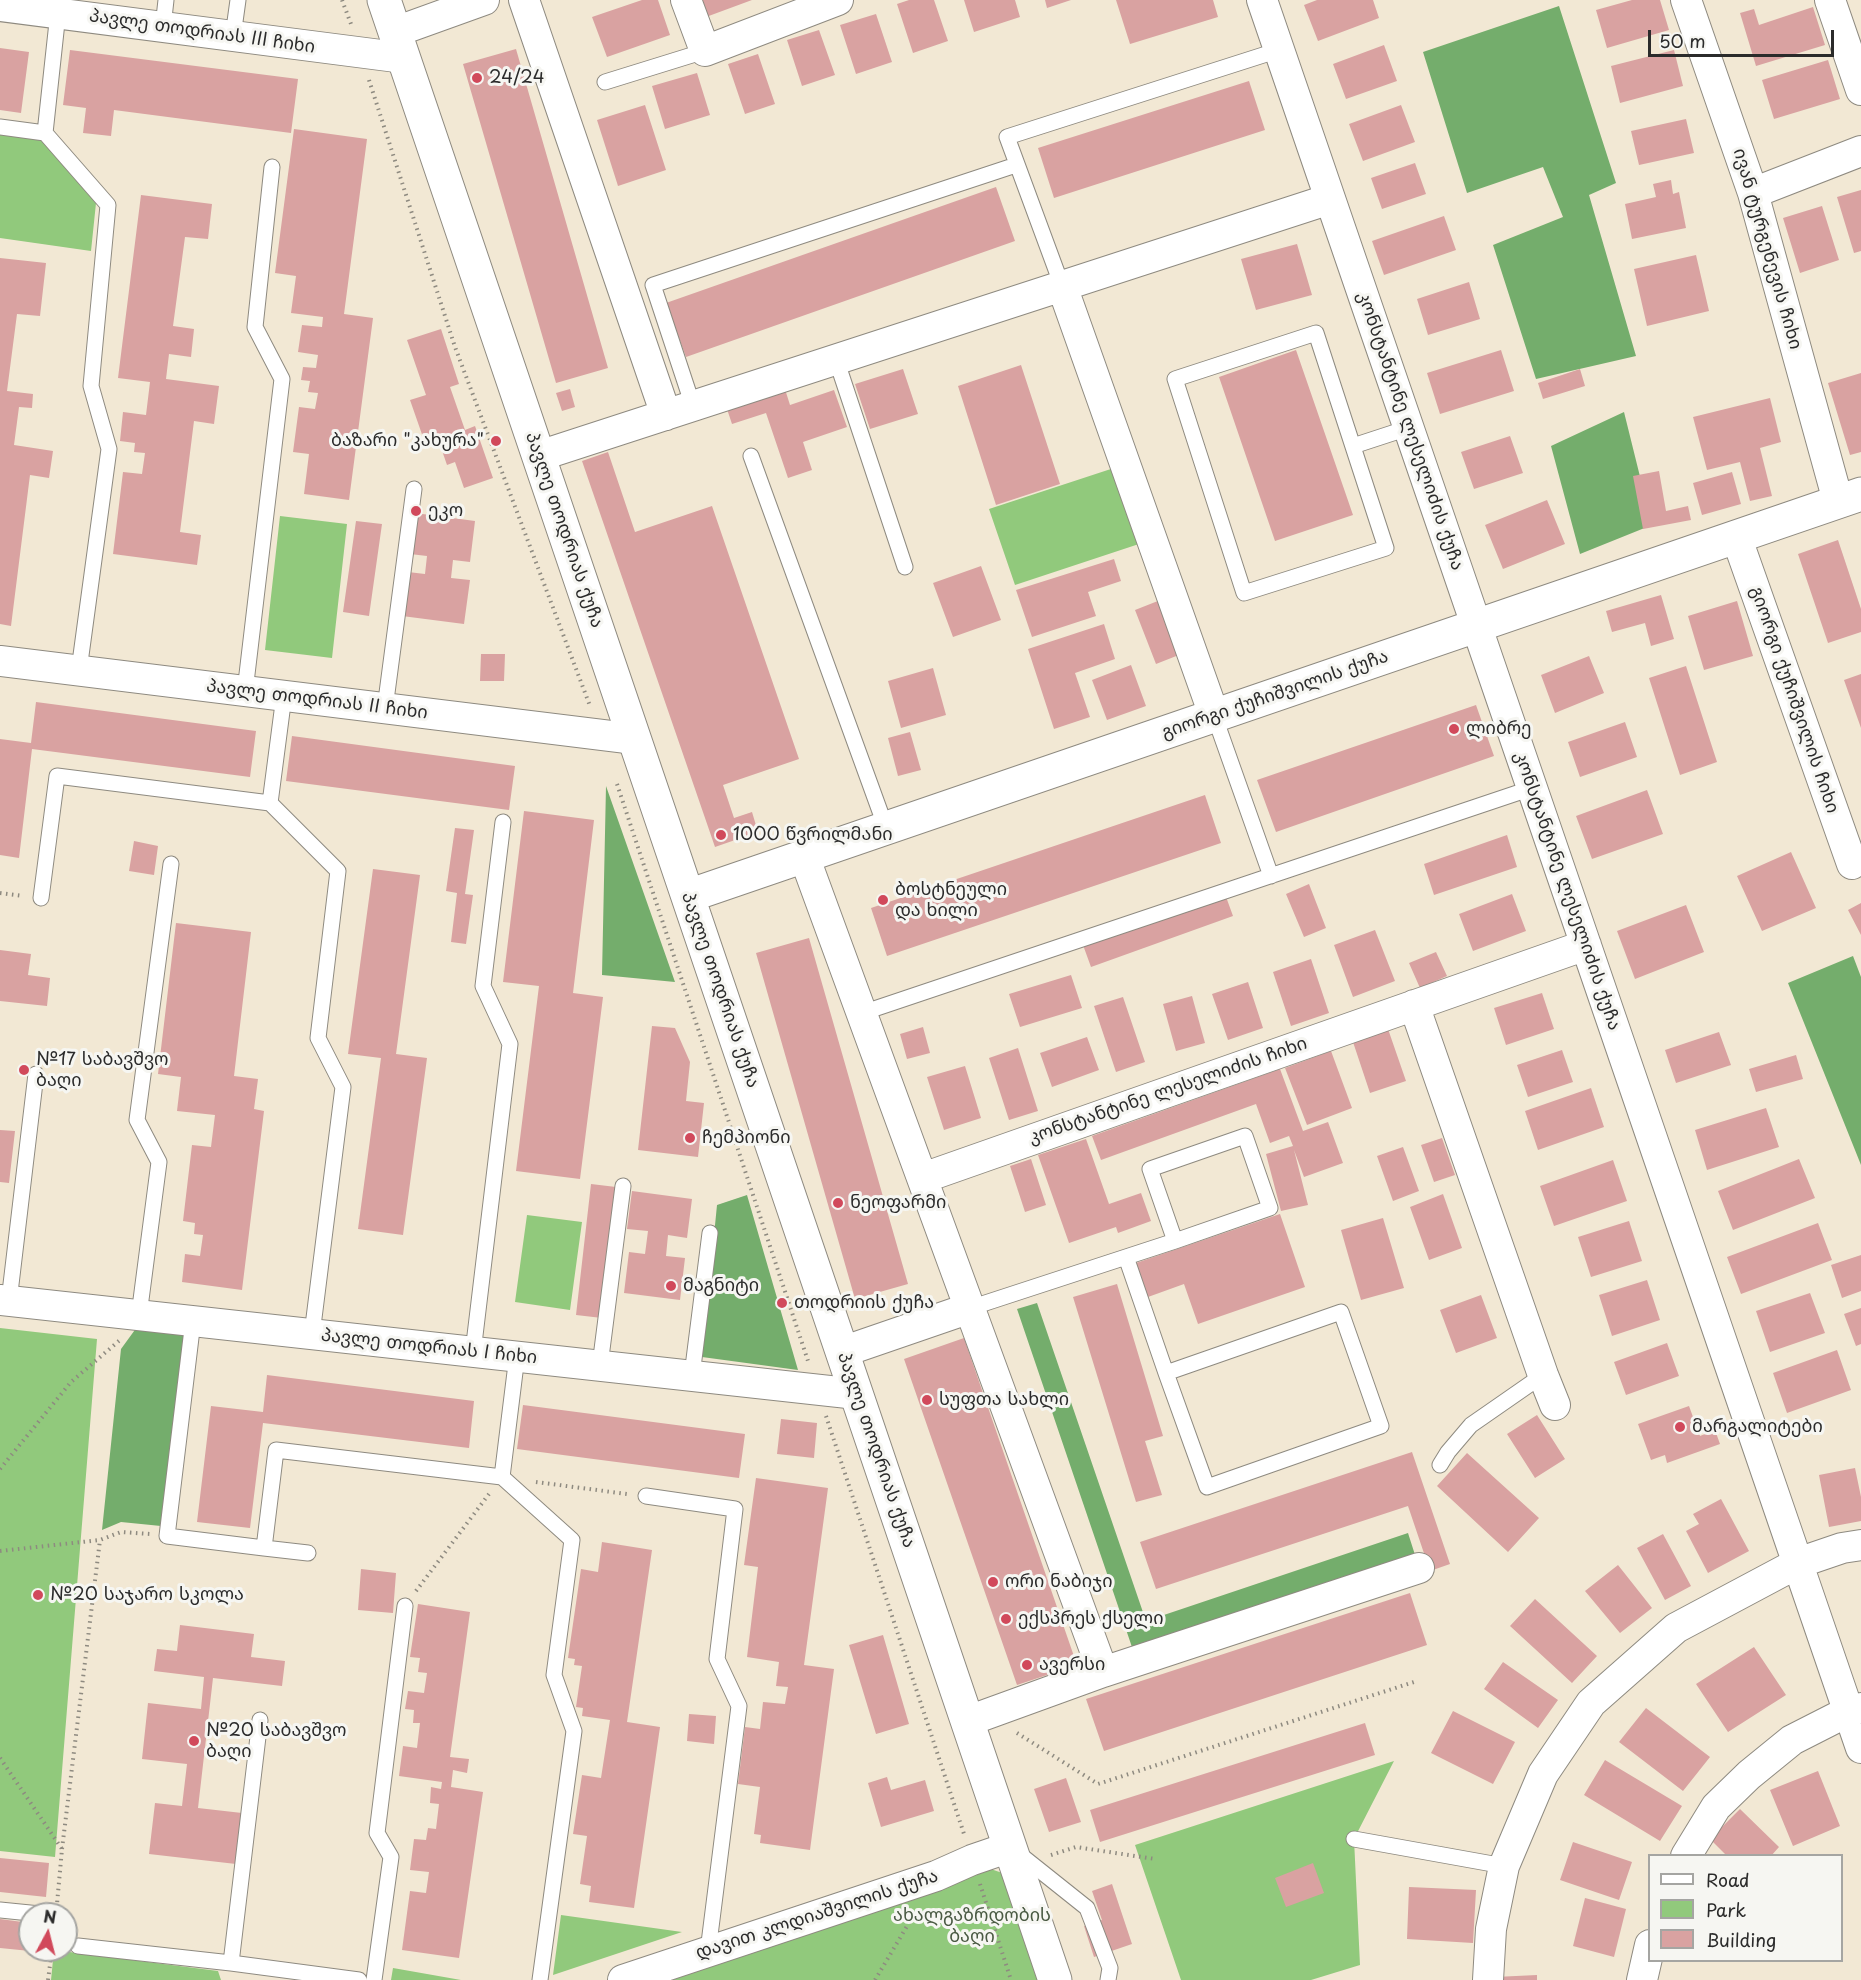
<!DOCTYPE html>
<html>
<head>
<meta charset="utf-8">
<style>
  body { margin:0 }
  #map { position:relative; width:1861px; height:1980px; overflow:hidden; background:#f2e8d4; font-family:"Playpen Sans",sans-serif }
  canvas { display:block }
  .legend { position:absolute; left:1648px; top:1854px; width:195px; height:108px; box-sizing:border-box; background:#f6f6f2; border:2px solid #a5a5a2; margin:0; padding:8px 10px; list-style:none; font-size:18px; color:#2b2b2b }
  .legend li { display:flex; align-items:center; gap:12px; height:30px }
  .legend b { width:30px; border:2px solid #a5a5a2 }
  .north { position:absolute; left:18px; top:1902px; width:60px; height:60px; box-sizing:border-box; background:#f6f6f2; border:2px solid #a5a5a2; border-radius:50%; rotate:7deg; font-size:16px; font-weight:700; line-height:24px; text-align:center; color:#2b2b2b }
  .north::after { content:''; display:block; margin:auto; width:21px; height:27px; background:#d1495b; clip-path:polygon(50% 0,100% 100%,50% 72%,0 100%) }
  .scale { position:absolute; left:1648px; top:30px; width:186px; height:27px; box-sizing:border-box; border:3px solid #2b2b2b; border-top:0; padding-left:8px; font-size:18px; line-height:21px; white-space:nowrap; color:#2b2b2b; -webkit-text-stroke:4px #f6f6f2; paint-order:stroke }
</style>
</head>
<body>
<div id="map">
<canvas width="1861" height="1980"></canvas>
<ul class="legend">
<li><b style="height:8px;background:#fff"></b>Road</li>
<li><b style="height:16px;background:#91c97c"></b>Park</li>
<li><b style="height:16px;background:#d9a2a1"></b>Building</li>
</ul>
<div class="north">N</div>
<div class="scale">50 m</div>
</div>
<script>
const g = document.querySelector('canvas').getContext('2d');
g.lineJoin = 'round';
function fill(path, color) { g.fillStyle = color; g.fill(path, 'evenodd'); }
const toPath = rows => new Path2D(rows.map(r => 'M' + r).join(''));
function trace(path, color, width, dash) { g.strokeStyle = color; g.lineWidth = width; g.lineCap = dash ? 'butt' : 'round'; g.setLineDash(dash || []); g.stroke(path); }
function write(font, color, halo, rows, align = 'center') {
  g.font = font + ' "Playpen Sans","Noto Sans Georgian",sans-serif'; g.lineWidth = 6; g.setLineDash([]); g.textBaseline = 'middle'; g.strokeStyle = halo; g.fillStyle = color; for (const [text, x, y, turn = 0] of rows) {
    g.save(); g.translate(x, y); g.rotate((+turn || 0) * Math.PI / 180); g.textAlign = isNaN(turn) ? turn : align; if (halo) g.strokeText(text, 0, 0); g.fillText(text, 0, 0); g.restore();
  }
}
fill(toPath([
  [0,134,41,140,96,203,91,251,0,238],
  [1120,466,1145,542,1015,585,989,509],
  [280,516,347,524,332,658,265,650],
  [527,1215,582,1222,570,1310,515,1302],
  [0,1328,97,1339,55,1857,0,1851],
  [1394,1761,1354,1839,1360,1965,1311,1980,1181,1980,1135,1845],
  [982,1866,1014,1877,1044,1980,648,1980],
  [561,1915,682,1932,553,1975],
  [54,1950,218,1971,221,1980,51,1980],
  [393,1968,461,1980,391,1980]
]), '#91c97c');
fill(toPath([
  [1559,6,1616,183,1589,195,1636,356,1536,379,1493,245,1563,217,1543,167,1467,193,1423,52],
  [1624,412,1652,525,1580,554,1551,446],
  [606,786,675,982,602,975],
  [1853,956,1861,977,1861,1165,1788,983],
  [747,1195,798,1370,702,1357,717,1205],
  [1037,1303,1146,1621,1408,1533,1416,1558,1134,1653,1017,1309],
  [137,1327,185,1333,161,1526,121,1522,102,1530,121,1349]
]), '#74ad6c');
fill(toPath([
  [642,0,658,0,670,35,607,57,592,17],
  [700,0,752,0,706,17],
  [909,0,934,0,948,41,913,53,897,4],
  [964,0,1015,0,1020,17,974,32],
  [1045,0,1071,0,1047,8],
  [1116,0,1213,0,1218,17,1130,44],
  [1317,0,1373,0,1379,18,1318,41,1304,5],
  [1632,0,1660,0,1669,30,1607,48,1596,10],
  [1813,7,1825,45,1756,66,1740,13,1754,9,1759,25],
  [876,14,892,62,856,74,840,25],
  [819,30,835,75,802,86,787,40],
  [1384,45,1397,81,1346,99,1333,64],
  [0,48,29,52,21,113,0,110],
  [516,49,608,368,556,383,463,64],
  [70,50,298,79,291,133,114,110,111,136,83,133,86,108,63,105],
  [1674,50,1683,86,1620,103,1611,66],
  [758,54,775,104,745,114,728,64],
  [1828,60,1840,99,1774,119,1762,80],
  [697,73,710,115,665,129,652,86],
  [1249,81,1265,130,1054,198,1038,148],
  [645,105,666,170,618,186,597,120],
  [1401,105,1415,142,1363,161,1349,124],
  [1686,119,1694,153,1639,165,1631,131],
  [294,129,367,139,344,314,373,318,349,500,304,494,309,454,293,452,299,407,315,409,318,393,308,392,310,381,301,380,303,367,316,368,318,355,298,352,302,325,322,327,323,317,291,313,296,276,275,273],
  [1415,163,1426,194,1382,209,1371,178],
  [1671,180,1673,194,1679,192,1686,228,1632,239,1625,204,1656,197,1653,184],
  [996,187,1015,241,686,357,666,303],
  [1861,190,1861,251,1854,253,1837,197],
  [141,195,212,204,208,239,185,237,173,326,194,329,191,357,169,354,166,379,219,386,214,424,194,421,180,532,201,535,197,565,113,554,123,472,142,474,145,453,134,452,135,443,120,441,123,412,146,415,150,382,118,378],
  [1822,206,1839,260,1800,273,1783,218],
  [1444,216,1456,250,1384,275,1372,241],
  [1297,244,1312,295,1256,310,1241,259],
  [1696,255,1709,311,1647,326,1634,269],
  [0,258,46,263,40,316,17,314,7,391,33,394,32,408,19,407,14,445,53,451,49,478,30,475,11,626,0,624],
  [1469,282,1480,319,1428,335,1417,299],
  [441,329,459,384,450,387,465,430,475,426,493,478,464,488,455,462,447,465,438,439,425,443,410,400,426,395,407,340],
  [1296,350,1353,515,1275,541,1219,377],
  [1501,350,1514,391,1440,414,1427,373],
  [1021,365,1060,484,996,505,958,386],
  [903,369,918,414,870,429,855,384],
  [1580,369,1585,386,1543,399,1538,383],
  [1861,373,1861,452,1850,455,1828,383],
  [784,386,790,405,834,390,847,427,803,442,812,470,788,478,766,413,732,424,726,406],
  [570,389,575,407,562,411,556,393],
  [1770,398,1781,442,1760,448,1772,496,1750,501,1740,462,1707,470,1693,417],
  [1510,436,1523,473,1474,489,1461,452],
  [608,452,635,532,712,506,799,759,723,785,734,818,752,812,758,832,715,847,582,461],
  [1659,471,1666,511,1688,506,1691,520,1643,529,1633,476],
  [1732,472,1741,504,1702,515,1693,483],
  [1547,500,1565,544,1503,569,1485,525],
  [415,513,475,521,470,562,453,560,451,578,470,580,464,624,402,616,408,572,425,574,427,556,410,554],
  [356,521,382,524,369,616,343,612],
  [1838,540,1861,609,1861,632,1828,643,1798,554],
  [1114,559,1121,581,1088,592,1096,616,1032,637,1016,590],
  [981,566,1001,620,953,637,933,583],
  [1661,595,1674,639,1651,646,1645,623,1612,632,1606,611],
  [1168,597,1189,651,1156,664,1135,610],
  [1737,601,1753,656,1704,670,1688,616],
  [1104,624,1115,659,1075,673,1090,717,1054,729,1028,649],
  [481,654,505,654,504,681,480,681],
  [1589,656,1604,693,1555,713,1541,675],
  [1131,665,1146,706,1107,720,1092,680],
  [1686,666,1717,762,1680,775,1649,678],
  [933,668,946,715,901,728,888,681],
  [1861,674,1861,728,1844,680],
  [36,702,256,731,250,777,32,749,19,858,0,855,0,739,31,743],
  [1476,705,1494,756,1276,832,1257,780],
  [1625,722,1637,757,1580,777,1568,742],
  [910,732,921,770,898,776,888,738],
  [292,736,515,766,509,810,286,781],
  [1647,790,1663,834,1592,859,1576,816],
  [1205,795,1221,843,887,956,871,908],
  [524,811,594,820,573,993,603,997,580,1179,516,1171,539,986,503,982],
  [455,828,474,830,465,894,473,895,466,944,451,942,457,893,446,891],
  [1507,835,1517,867,1434,895,1424,864],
  [134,841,158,846,154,875,129,871],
  [1791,852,1816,908,1762,931,1737,876],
  [373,869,420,875,396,1054,427,1058,403,1235,358,1229,381,1058,348,1054],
  [1309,884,1326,928,1304,937,1286,894],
  [1225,894,1233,916,1091,967,1083,945],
  [1512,894,1526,931,1473,951,1459,914],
  [1861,903,1861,935,1848,910],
  [1686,905,1704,952,1635,979,1617,931],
  [176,923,251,932,234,1076,258,1079,254,1109,264,1111,242,1290,182,1282,185,1254,200,1256,203,1235,194,1234,195,1223,183,1221,192,1145,211,1147,215,1115,177,1111,181,1077,158,1074],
  [1375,930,1395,981,1353,997,1334,945],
  [809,938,908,1284,855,1299,756,953],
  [0,950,31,954,28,975,50,978,47,1006,0,1001],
  [1436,952,1447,976,1420,988,1409,963],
  [1311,959,1329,1013,1291,1026,1273,972],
  [1071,975,1082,1008,1020,1027,1009,994],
  [1248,982,1263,1028,1228,1040,1212,994],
  [1542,993,1554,1029,1506,1045,1494,1008],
  [1192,996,1205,1043,1176,1051,1163,1004],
  [1123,997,1145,1062,1116,1072,1094,1006],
  [652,1026,675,1028,690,1062,686,1101,704,1103,698,1157,638,1150],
  [923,1027,930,1053,907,1059,900,1034],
  [1388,1029,1406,1081,1370,1093,1353,1042],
  [1719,1032,1731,1065,1676,1083,1665,1050],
  [1087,1037,1099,1070,1052,1087,1040,1053],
  [1018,1048,1038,1111,1009,1120,989,1058],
  [1562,1050,1573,1082,1528,1097,1517,1065],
  [1331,1051,1352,1108,1307,1125,1285,1068],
  [1796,1055,1803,1079,1756,1092,1749,1069],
  [965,1066,981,1118,944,1130,927,1077],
  [1280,1069,1303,1131,1328,1122,1343,1163,1304,1177,1294,1150,1308,1205,1281,1211,1266,1154,1293,1146,1289,1136,1270,1143,1256,1104,1101,1160,1092,1136],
  [1591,1088,1604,1127,1538,1150,1525,1111],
  [1766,1108,1779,1147,1707,1170,1695,1130],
  [0,1130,15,1131,9,1183,0,1182],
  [1442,1138,1455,1175,1434,1182,1421,1145],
  [1086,1139,1109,1204,1141,1193,1151,1221,1118,1233,1116,1227,1069,1243,1038,1155],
  [1403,1147,1419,1191,1393,1201,1377,1156],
  [1031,1159,1046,1205,1025,1212,1010,1166],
  [1799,1159,1815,1198,1733,1230,1718,1191],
  [1613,1160,1627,1201,1554,1226,1540,1186],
  [591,1184,616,1187,602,1318,576,1315],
  [632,1191,692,1199,687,1238,668,1235,666,1256,685,1258,680,1300,624,1293,629,1252,645,1254,648,1231,627,1229],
  [1443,1194,1462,1248,1429,1260,1410,1207],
  [1280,1214,1305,1287,1198,1324,1184,1284,1148,1297,1136,1263],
  [1383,1218,1404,1288,1361,1300,1341,1230],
  [1629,1221,1642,1261,1591,1277,1578,1237],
  [1818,1223,1832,1260,1741,1294,1727,1257],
  [1861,1255,1861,1291,1842,1298,1831,1265],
  [1647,1280,1660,1320,1612,1336,1599,1295],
  [1117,1284,1163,1436,1145,1441,1162,1495,1136,1502,1073,1297],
  [1810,1293,1825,1333,1770,1352,1756,1311],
  [1481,1295,1497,1338,1456,1353,1440,1310],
  [1861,1308,1861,1344,1856,1346,1844,1314],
  [964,1338,1077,1665,1017,1685,904,1359],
  [1667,1343,1679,1376,1626,1395,1614,1362],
  [1837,1350,1851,1390,1787,1413,1773,1373],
  [267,1375,474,1401,469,1448,263,1423,250,1528,197,1522,211,1406,263,1412],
  [523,1405,745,1434,739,1478,517,1449],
  [1689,1406,1700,1436,1715,1430,1720,1444,1667,1463,1665,1455,1651,1460,1638,1424],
  [1537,1415,1565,1459,1535,1478,1507,1434],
  [781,1419,817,1423,814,1458,777,1454],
  [1412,1452,1450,1564,1430,1571,1408,1506,1156,1589,1140,1542],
  [1467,1453,1539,1518,1508,1552,1437,1486],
  [1855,1468,1861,1497,1861,1521,1829,1527,1819,1475],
  [756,1478,828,1488,804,1665,834,1669,810,1850,760,1843,761,1835,754,1834,760,1787,738,1784,745,1727,760,1729,763,1702,785,1704,788,1687,776,1686,779,1662,747,1657,758,1567,744,1565],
  [1721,1499,1749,1551,1708,1573,1686,1531,1699,1524,1693,1514],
  [1663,1534,1691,1586,1665,1600,1637,1548],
  [602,1542,652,1550,627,1722,660,1727,634,1908,589,1902,591,1886,580,1884,587,1836,573,1834,582,1775,601,1778,610,1720,582,1716,583,1708,576,1707,582,1666,574,1665,575,1659,568,1658,581,1569,598,1572],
  [1618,1565,1652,1608,1620,1633,1585,1591],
  [361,1569,396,1573,393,1613,358,1610],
  [1410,1593,1427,1645,1104,1751,1086,1699],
  [1535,1599,1597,1656,1572,1683,1510,1626],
  [418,1604,470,1612,450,1757,469,1759,467,1773,453,1770,451,1787,483,1792,459,1958,402,1950,410,1891,426,1893,429,1872,410,1870,414,1839,426,1840,428,1828,436,1829,439,1804,430,1803,431,1787,441,1789,442,1782,399,1776,403,1746,417,1748,420,1723,413,1723,414,1710,405,1709,408,1691,424,1693,427,1673,418,1672,420,1658,410,1657],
  [180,1625,254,1634,251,1657,285,1661,282,1686,213,1678,198,1808,242,1813,236,1864,149,1854,155,1803,182,1806,187,1764,142,1759,148,1703,201,1709,204,1677,154,1671,157,1649,177,1651],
  [883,1635,909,1724,876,1734,849,1645],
  [1754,1647,1786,1695,1728,1732,1696,1684],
  [1503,1662,1558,1700,1538,1728,1484,1689],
  [1646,1708,1710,1757,1683,1791,1619,1742],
  [1453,1711,1515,1742,1493,1784,1431,1753],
  [689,1714,716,1716,714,1744,687,1741],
  [1365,1723,1375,1755,1100,1842,1090,1810],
  [1605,1760,1682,1806,1660,1841,1584,1795],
  [1818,1771,1840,1826,1793,1846,1770,1790],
  [887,1777,891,1790,925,1780,934,1811,881,1827,868,1783],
  [1066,1778,1081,1822,1049,1832,1034,1789],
  [1740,1809,1779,1847,1771,1856,1727,1856,1710,1839],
  [1573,1842,1632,1862,1619,1900,1560,1880],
  [0,1858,49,1863,46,1897,0,1892],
  [1313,1863,1324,1893,1286,1907,1275,1878],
  [1112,1884,1132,1944,1094,1957,1084,1926,1102,1920,1092,1891],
  [1409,1887,1476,1890,1473,1943,1407,1939],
  [1585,1898,1626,1909,1614,1957,1573,1946],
  [0,1919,30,1923,30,1951,0,1948],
  [1537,1975,1537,1980,1495,1980,1495,1977]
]), '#d9a2a1');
const service = toPath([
  [58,13,45,133,108,205,91,386,109,449,79,670],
  [163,27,166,0],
  [233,36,238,0],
  [605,82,705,51],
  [0,127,45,133],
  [1062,286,1007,137,1279,50],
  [1316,333,1386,548,1244,593,1175,379,1316,333],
  [836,359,905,567],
  [693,406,653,285,1016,165],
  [1353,446,1408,428],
  [751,456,886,828],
  [245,691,282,379,255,327,272,167],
  [385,708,414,489],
  [1214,715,1271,876],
  [270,803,338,871,318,1038,343,1087,312,1334],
  [41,898,57,776,270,803,284,696],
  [862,1013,1532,788],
  [1126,1257,1166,1373,1207,1487,1381,1426,1341,1312,1166,1373],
  [9,1301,36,1074],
  [970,1308,1175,1241,1270,1208,1245,1136,1150,1169,1175,1241],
  [139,1315,159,1162,137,1120,171,864],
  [193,1321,167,1536,264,1548,276,1450,502,1477,517,1356],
  [473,1352,510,1044,483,986,503,822],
  [600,1365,623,1186],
  [692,1375,710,1233],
  [1440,1465,1448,1452,1471,1425,1543,1375],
  [502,1477,572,1540,554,1675,574,1731,540,1980],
  [646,1496,735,1509,717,1659,739,1706,708,1951],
  [264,1548,308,1553],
  [1354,1839,1504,1866],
  [1018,1853,1087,1908,1110,1968,1108,1980],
  [0,1910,40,1914],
  [78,1946,231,1963,359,1980],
  [231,1963,260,1720],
  [374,1980,391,1857,377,1833,405,1606]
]);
const minor = toPath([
  [524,0,666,415],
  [686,0,705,51,838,0],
  [1262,0,1861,1748],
  [1686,0,1753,193,1838,501],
  [1830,0,1861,90],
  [0,6,404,58],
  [395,32,484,0],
  [1753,193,1861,151],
  [1062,286,1214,715],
  [539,456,1330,199],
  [1736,536,1852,864],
  [0,661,635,739],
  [804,856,1103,1672],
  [1414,1005,1543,1375,1555,1405],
  [923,1178,1586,945],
  [0,1300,857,1394],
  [842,1352,970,1308],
  [968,1721,1103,1672,1419,1568],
  [1686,1856,1716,1807,1749,1775,1792,1740,1849,1711,1861,1708],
  [623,1980,936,1876,972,1860,1010,1847],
  [1488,1980,1491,1929,1504,1866,1543,1774,1591,1703,1676,1628,1798,1563,1842,1548,1861,1545],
  [1642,1980,1650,1945]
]);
const tertiary = toPath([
  [384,0,1055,1980],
  [688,896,1861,494]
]);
trace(service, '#8e8a80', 17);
trace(minor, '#8e8a80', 32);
trace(tertiary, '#8e8a80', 35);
trace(toPath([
  [342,0,351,24],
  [369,80,455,347,590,706],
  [617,784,808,1361],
  [0,893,23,896],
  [826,1416,964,1834],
  [0,1469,71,1382,120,1340],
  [536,1482,627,1494],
  [0,1551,100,1540,121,1532,150,1534],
  [416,1591,489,1494],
  [1017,1733,1098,1784,1417,1681],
  [0,1758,62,1849,57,1904],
  [62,1849,100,1540],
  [1051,1855,1076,1847,1155,1859],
  [980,1884,1011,1980],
  [48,1980,52,1950],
  [875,1980,916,1911]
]), '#8e8a80', 4, [1.5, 4.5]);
trace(service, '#fff', 15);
trace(minor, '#fff', 30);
trace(tertiary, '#fff', 33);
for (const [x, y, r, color] of [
  [477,78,6,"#d1495b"],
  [496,441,6,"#d1495b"],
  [416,511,6,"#d1495b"],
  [1454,729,6,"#d1495b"],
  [721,835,6,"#d1495b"],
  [883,900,6,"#d1495b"],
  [24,1070,6,"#d1495b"],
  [690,1138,6,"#d1495b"],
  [838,1203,6,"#d1495b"],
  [671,1286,6,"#d1495b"],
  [782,1303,6,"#d1495b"],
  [927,1400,6,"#d1495b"],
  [1680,1427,6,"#d1495b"],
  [993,1582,6,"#d1495b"],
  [38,1595,6,"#d1495b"],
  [1006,1619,6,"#d1495b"],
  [1027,1665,6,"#d1495b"],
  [194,1741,6,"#d1495b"]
]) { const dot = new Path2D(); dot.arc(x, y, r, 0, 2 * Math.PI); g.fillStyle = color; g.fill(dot); trace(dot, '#f6f6f2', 2); }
write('18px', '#2b2b2b', '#f6f6f2', [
  ["პავლე თოდრიას III ჩიხი",202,32,8],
  ["ივან ტურგენევის ჩიხი",1767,249,74],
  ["კონსტანტინე ლესელიძის ქუჩა",1410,431,71],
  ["პავლე თოდრიას ქუჩა",564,530,71],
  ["გიორგი ქუჩიშვილის ქუჩა",1275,695,-19],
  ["პავლე თოდრიას II ჩიხი",317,700,7],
  ["გიორგი ქუჩიშვილის ჩიხი",1794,700,71],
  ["კონსტანტინე ლესელიძის ქუჩა",1567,891,71],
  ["პავლე თოდრიას ქუჩა",720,990,71],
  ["კონსტანტინე ლესელიძის ჩიხი",1168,1091,-19],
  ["პავლე თოდრიას I ჩიხი",429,1347,6],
  ["პავლე თოდრიას ქუჩა",876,1450,71],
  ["დავით კლდიაშვილის ქუჩა",817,1915,-18]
]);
write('18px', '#2b2b2b', '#f6f6f2', [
  ["24/24",489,78],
  ["ბაზარი \"კახურა\"",484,441,"right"],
  ["ეკო",428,511],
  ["ლიბრე",1466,729],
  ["1000 წვრილმანი",733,835],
  ["ბოსტნეული",895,890],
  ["და ხილი",895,911],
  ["№17 საბავშვო",36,1060],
  ["ბაღი",36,1081],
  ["ჩემპიონი",702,1138],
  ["ნეოფარმი",850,1203],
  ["მაგნიტი",683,1286],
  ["თოდრიის ქუჩა",794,1303],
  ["სუფთა სახლი",939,1400],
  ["მარგალიტები",1692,1427],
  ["ორი ნაბიჯი",1005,1582],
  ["№20 საჯარო სკოლა",50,1595],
  ["ექსპრეს ქსელი",1018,1619],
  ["ავერსი",1039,1665],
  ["№20 საბავშვო",206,1731],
  ["ბაღი",206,1752]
], 'left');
write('18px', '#4a5a43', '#f6f6f2', [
  ["ახალგაზრდობის",972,1916],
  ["ბაღი",972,1937]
]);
</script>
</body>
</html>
